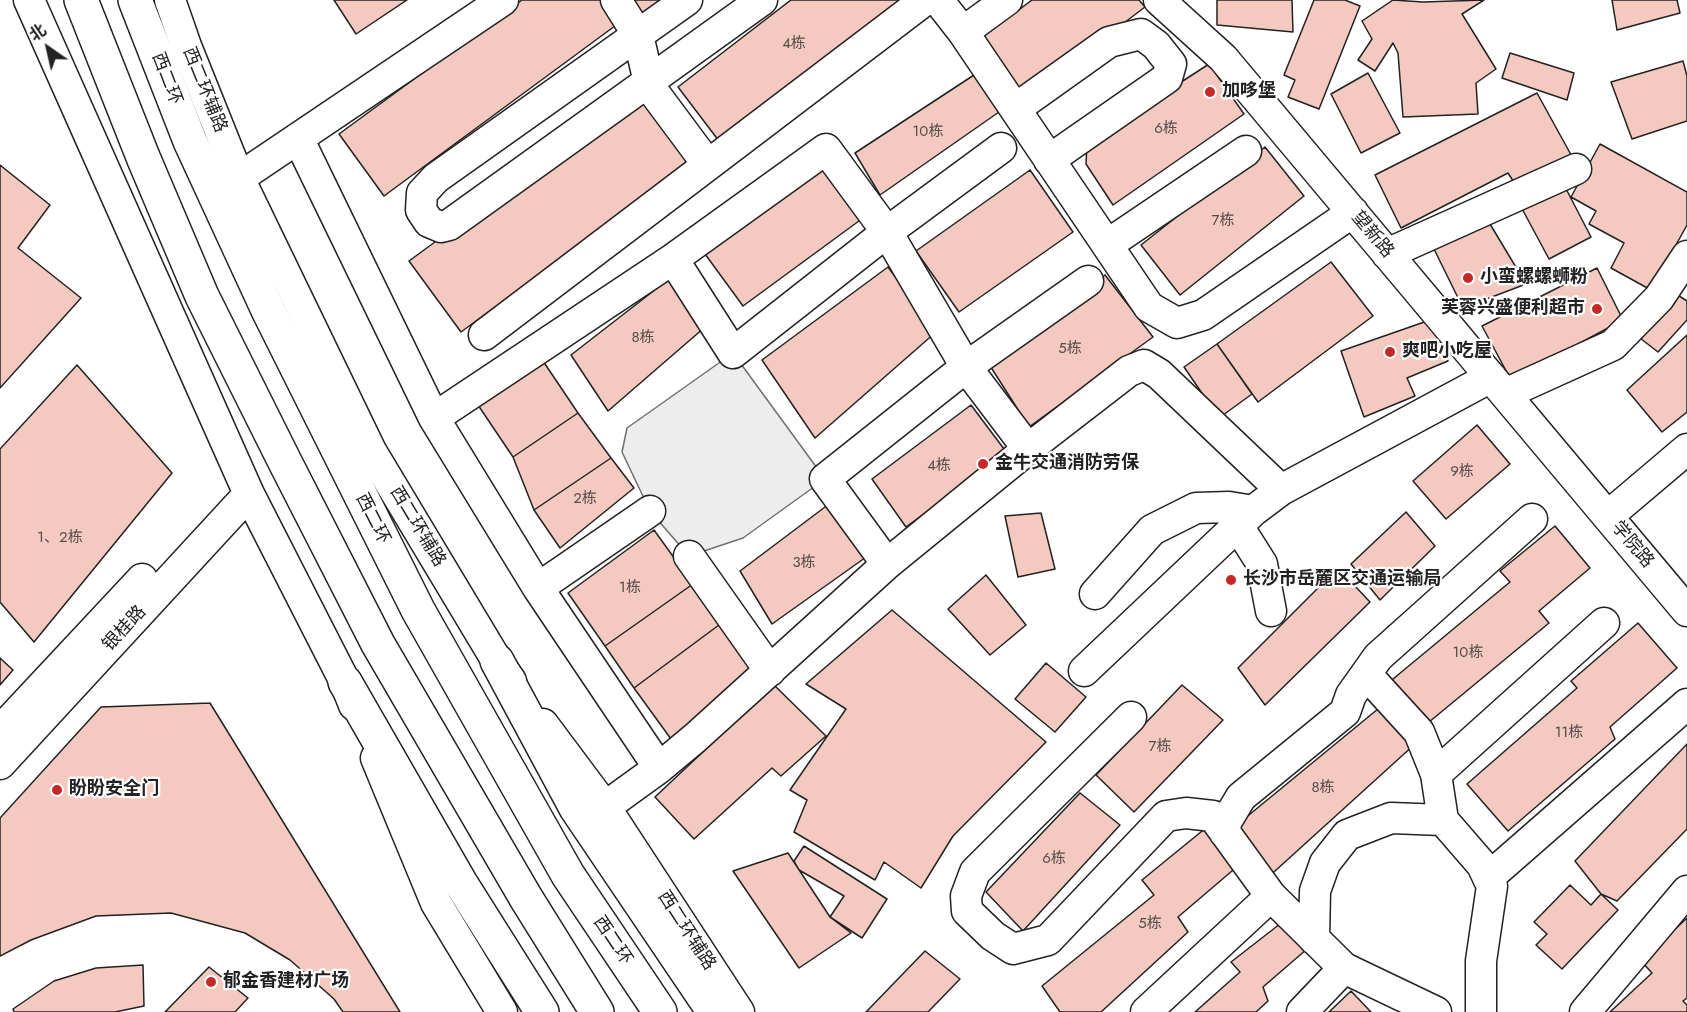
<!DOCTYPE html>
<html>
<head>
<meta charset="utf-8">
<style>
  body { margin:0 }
  #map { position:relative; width:1687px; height:1012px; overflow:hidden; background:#fff; font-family:Jost,"Noto Sans SC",sans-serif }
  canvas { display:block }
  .north { position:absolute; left:18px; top:18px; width:60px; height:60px; -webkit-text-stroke:4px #fff; paint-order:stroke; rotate:326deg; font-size:16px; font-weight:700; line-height:24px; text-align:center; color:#222 }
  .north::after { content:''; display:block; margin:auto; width:21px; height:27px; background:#222; clip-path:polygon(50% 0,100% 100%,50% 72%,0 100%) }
</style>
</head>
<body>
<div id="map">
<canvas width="1687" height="1012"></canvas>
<div class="north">北</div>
</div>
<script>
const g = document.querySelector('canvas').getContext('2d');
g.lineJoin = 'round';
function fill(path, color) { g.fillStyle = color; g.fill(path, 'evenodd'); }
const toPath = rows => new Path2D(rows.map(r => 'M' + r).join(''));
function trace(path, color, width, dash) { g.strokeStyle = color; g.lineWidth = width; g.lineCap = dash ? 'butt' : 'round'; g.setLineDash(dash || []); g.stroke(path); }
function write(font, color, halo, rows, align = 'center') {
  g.font = font + ' Jost,"Noto Sans SC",sans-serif'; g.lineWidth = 4.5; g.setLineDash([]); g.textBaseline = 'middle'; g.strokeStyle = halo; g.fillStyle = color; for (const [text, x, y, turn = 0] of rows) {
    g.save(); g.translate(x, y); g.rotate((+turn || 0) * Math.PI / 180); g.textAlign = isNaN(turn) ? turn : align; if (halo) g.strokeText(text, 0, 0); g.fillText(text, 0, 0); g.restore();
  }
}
const parking = toPath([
  [733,353,825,479,743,538,689,556,650,511,622,452,627,428,733,353]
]);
fill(parking, '#ededed');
trace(parking, '#6f6f6f', 1.5);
const building = toPath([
  [334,0,407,0,356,34,334,0],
  [522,0,608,0,623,20,384,196,339,134,522,0],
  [625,0,670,0,640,21,625,0],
  [791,0,911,0,722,145,678,87,791,0],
  [1032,0,1139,0,1145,7,1020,102,975,43,1032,0],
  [1217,0,1292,0,1293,32,1217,25,1217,0],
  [1314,0,1345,0,1360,6,1319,109,1288,97,1295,80,1284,75,1314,0],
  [1393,0,1423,2,1484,0,1462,14,1496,69,1476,83,1478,114,1403,117,1398,53,1393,43,1375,71,1358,60,1372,39,1362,21,1393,0],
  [1612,0,1677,0,1680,13,1617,30,1612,0],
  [1510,53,1574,73,1567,100,1502,78,1510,53],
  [1683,61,1687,76,1687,121,1632,139,1611,82,1683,61],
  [1209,64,1244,114,1113,205,1086,164,1087,143,1209,64],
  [1368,73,1400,133,1361,153,1331,94,1368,73],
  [974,75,999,112,880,195,855,153,974,75],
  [638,93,690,164,461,332,409,261,638,93],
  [1537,93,1575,162,1519,190,1508,173,1401,228,1375,175,1537,93],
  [1600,144,1687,192,1687,225,1651,290,1611,268,1624,243,1589,224,1596,211,1571,197,1600,144],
  [1265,147,1304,196,1180,295,1141,245,1265,147],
  [0,165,50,205,18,248,81,298,0,388,0,165],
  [825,167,863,218,743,306,705,254,825,167],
  [1030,170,1073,232,959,312,916,251,1030,170],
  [1563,183,1591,237,1549,259,1520,205,1563,183],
  [1487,219,1526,284,1463,308,1433,247,1487,219],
  [1331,262,1373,316,1258,402,1217,344,1331,262],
  [888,267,936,332,815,438,762,360,888,267],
  [1597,268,1623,320,1511,380,1482,326,1597,268],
  [674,275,712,321,608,411,571,355,674,275],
  [1105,275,1153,337,1029,427,987,361,1105,275],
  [1676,294,1687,301,1687,320,1658,352,1636,335,1676,294],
  [1433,319,1448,361,1407,378,1415,396,1364,417,1341,351,1433,319],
  [1687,335,1687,412,1662,432,1627,390,1687,335],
  [1217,344,1252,394,1219,418,1184,367,1217,344],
  [543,361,578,413,513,457,478,405,543,361],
  [77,365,172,473,34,642,0,602,0,449,77,365],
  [971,405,1007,453,906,527,872,479,971,405],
  [578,413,611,458,534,510,513,457,578,413],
  [1477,425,1510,464,1446,519,1413,481,1477,425],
  [611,458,634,488,560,548,534,510,611,458],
  [833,501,869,555,772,624,740,571,833,501],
  [1406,512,1435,546,1380,600,1351,564,1406,512],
  [1041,513,1055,569,1018,577,1005,516,1041,513],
  [1555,526,1590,568,1539,611,1549,623,1423,727,1387,684,1510,582,1500,571,1555,526],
  [654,530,693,584,605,646,568,593,654,530],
  [1338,568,1370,602,1265,705,1238,668,1338,568],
  [986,575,1026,625,990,655,948,609,986,575],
  [693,584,723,622,634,688,605,646,693,584],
  [892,610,1046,742,953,836,921,888,884,862,875,880,794,832,807,800,790,790,846,709,806,684,892,610],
  [723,622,760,673,671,739,634,688,723,622],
  [1638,623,1677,668,1610,727,1615,739,1508,831,1467,784,1577,688,1571,681,1638,623],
  [0,658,13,670,0,685,0,658],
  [1046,663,1086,697,1055,732,1015,699,1046,663],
  [774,685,826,736,781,776,772,768,694,839,655,797,774,685],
  [1182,685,1223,720,1134,812,1096,775,1182,685],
  [210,703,400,1012,343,1012,334,999,290,960,245,933,171,913,96,916,31,940,0,956,0,818,101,707,210,703],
  [1384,704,1415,744,1264,881,1227,833,1384,704],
  [1687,744,1687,829,1617,901,1601,894,1575,861,1687,744],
  [1080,793,1120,825,1023,931,986,892,1080,793],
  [1207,827,1239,865,1178,917,1188,932,1101,1012,1060,1012,1042,986,1154,895,1142,880,1207,827],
  [804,846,887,899,862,938,830,917,844,896,799,870,794,861,804,846],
  [788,853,830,917,851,933,799,968,733,871,788,853],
  [1570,885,1591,905,1601,894,1618,910,1562,969,1536,945,1547,934,1534,922,1570,885],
  [1687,918,1687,998,1683,1001,1687,1005,1687,1012,1610,1012,1652,973,1641,961,1687,918],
  [1285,920,1307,949,1263,987,1268,1001,1256,1012,1195,1012,1240,972,1231,962,1285,920],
  [925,951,960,979,928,1012,866,1012,925,951],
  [143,965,144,1006,115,1012,14,1012,13,1009,54,981,96,968,143,965],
  [209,967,248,998,235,1012,165,1012,209,967],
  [1351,991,1371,1012,1329,1012,1351,991]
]);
fill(building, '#f3c9c0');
trace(building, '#222', 1.5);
const minor = toPath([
  [29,0,249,494,345,682,354,705],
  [170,0,186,46,239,178,371,451,497,661,511,681],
  [687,0,436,178,422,193,421,210,429,222,441,227,449,225,762,0],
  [938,0,963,32,1007,0],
  [1159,0,1223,58,1687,611],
  [963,32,1149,307,1177,323,1203,315,1353,212],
  [1015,109,1109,42,1141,34,1156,45,1171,64,1167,78,1049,160],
  [298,138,434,418,538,588,659,768],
  [1001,148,887,232,966,367,1088,281],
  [708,165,925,0],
  [239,178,503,0],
  [1107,245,1246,151],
  [1387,254,1576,169],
  [484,335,708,165,650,87,638,35,616,0],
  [966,367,1028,449,887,564,825,479,966,367],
  [1505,394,1613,345,1659,298,1687,256],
  [434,418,673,259,826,149,887,232,733,353,673,259],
  [1028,449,1129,371,1144,365,1159,374,1281,490,1253,511,1084,671],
  [1281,490,1491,377],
  [1608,516,1687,449],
  [1238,526,1262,564,1271,611],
  [689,556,770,671],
  [538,588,650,511],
  [1095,594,1152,530,1196,508,1229,507,1253,511],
  [1366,674,1419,732,1436,774,1443,820],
  [1131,717,975,872,966,896,967,911,993,936,1013,949,1048,940,1166,816,1186,813,1213,816,1271,896,1344,968,1436,1012],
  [543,724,605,807,739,1012],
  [0,731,142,579],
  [376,758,436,903,502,1012],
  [0,764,249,494],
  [1436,774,1604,623],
  [605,807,659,768,695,738,887,564],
  [1225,833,1226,822,1241,797,1345,712,1351,695,1378,657,1532,519],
  [1488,878,1687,704],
  [1314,939,1315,891,1325,863,1347,835,1391,818,1443,820,1482,865,1492,886,1481,961,1481,1012],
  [1146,1012,1271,896],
  [1302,1012,1344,968],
  [1585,1012,1687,891]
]);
const highway = toPath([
  [81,0,143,157,202,296,285,462,378,644,526,898,597,1012],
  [135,0,190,141,268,310,418,610,568,875,660,1012],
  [497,661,576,808,714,1012],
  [345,682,460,882,542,1012]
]);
trace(minor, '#222', 33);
trace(highway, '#222', 36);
trace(minor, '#fff', 30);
trace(highway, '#fff', 33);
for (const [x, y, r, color] of [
  [1210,92,6,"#c62828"],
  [1468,278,6,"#c62828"],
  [1597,309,6,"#c62828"],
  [1390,352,6,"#c62828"],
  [983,464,6,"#c62828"],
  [1231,580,6,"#c62828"],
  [57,790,6,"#c62828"],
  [211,982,6,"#c62828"]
]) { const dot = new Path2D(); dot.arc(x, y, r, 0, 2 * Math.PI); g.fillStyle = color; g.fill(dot); trace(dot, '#fff', 2); }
write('15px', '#564c4a', null, [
  ["4栋",794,44],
  ["6栋",1166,129],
  ["10栋",928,132],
  ["7栋",1223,221],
  ["8栋",643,338],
  ["5栋",1070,349],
  ["4栋",939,466],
  ["9栋",1462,472],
  ["2栋",585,499],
  ["1、2栋",60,538],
  ["3栋",804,563],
  ["1栋",630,588],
  ["10栋",1468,653],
  ["11栋",1569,733],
  ["7栋",1160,747],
  ["8栋",1323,788],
  ["6栋",1054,859],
  ["5栋",1150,924]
]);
write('18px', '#222', '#fff', [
  ["西二环",166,79,69],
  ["西二环辅路",204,90,68],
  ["望新路",1372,235,50],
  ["西二环",372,519,63],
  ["西二环辅路",417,527,59],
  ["学院路",1632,545,50],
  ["银桂路",125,629,-47],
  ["西二环辅路",686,931,57],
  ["西二环",612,941,56]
]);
write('bold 18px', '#222', '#fff', [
  ["加哆堡",1222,92],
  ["小蛮螺螺蛳粉",1480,278],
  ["芙蓉兴盛便利超市",1585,309,"right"],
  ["爽吧小吃屋",1402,352],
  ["金牛交通消防劳保",995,464],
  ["长沙市岳麓区交通运输局",1243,580],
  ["盼盼安全门",69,790],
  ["郁金香建材广场",223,982]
], 'left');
</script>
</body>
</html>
